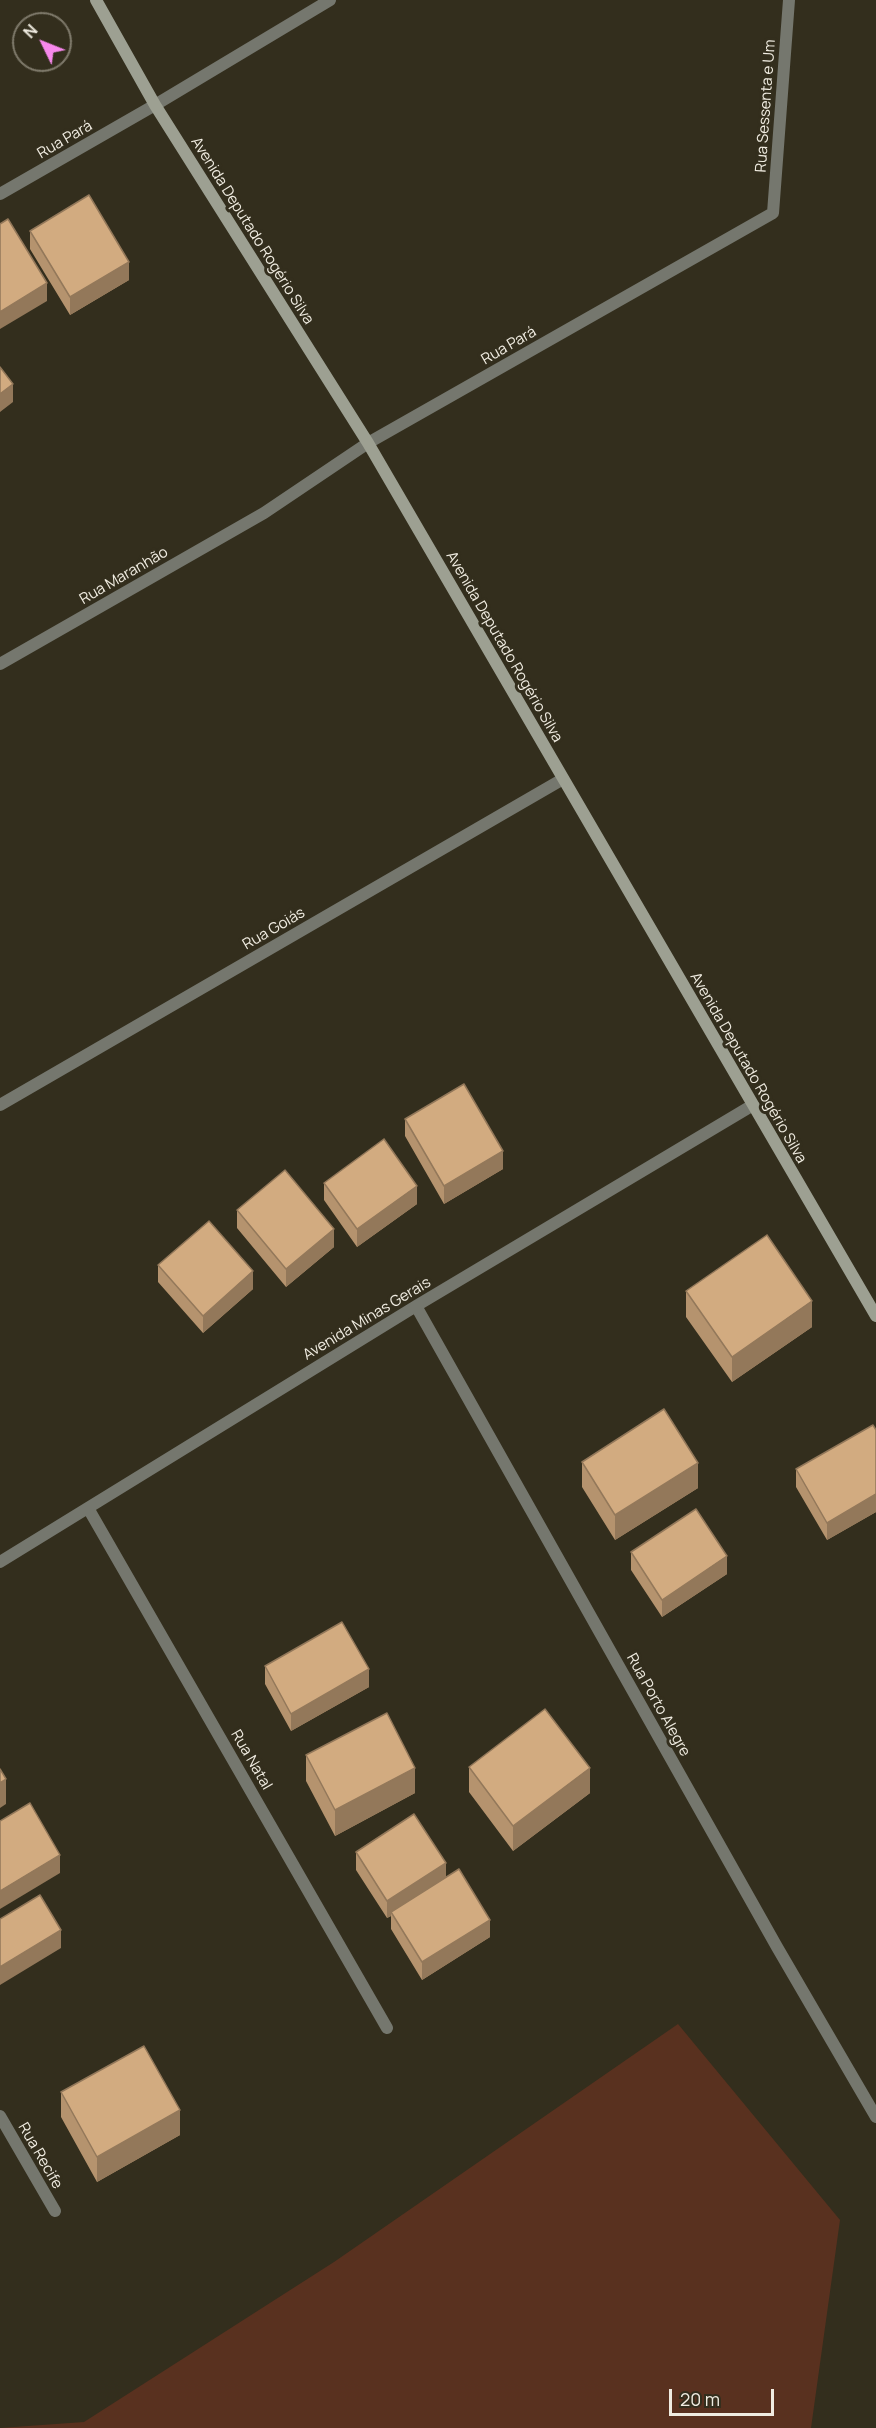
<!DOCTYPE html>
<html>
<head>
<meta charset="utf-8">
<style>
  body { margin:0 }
  #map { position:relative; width:876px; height:2428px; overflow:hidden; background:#332e1d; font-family:Manrope,sans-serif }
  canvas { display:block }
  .north { position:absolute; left:12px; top:12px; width:60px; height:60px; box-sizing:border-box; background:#332e1d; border:2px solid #7f7a6b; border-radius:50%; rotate:313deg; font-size:16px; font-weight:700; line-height:24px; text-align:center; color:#f0ece1 }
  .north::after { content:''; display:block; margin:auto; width:21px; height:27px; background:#f788ec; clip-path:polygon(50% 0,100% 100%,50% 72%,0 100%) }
  .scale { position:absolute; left:669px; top:2389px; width:105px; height:27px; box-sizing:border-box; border:3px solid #f0ece1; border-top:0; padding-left:8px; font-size:18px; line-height:21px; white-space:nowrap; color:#f0ece1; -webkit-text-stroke:4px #332e1d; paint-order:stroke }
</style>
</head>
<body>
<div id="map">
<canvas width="876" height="2428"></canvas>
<div class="north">N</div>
<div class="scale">20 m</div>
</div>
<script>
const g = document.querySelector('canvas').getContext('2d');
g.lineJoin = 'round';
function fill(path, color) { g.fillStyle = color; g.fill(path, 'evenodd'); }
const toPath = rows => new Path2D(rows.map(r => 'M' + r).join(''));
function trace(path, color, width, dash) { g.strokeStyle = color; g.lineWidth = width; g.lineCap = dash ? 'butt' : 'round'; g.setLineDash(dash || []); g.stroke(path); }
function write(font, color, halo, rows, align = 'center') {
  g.font = font + ' Manrope,sans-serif'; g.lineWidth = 6; g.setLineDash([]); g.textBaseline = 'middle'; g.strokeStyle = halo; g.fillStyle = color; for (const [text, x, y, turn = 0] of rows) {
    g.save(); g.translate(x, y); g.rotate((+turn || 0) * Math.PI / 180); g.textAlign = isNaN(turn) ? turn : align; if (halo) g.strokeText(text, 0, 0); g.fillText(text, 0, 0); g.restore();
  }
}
fill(toPath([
  [678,2024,840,2220,811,2428,0,2428,84,2422,334,2262]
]), '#59311f');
trace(toPath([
  [0,194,155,105,330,0],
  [0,664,264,513,368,443,773,213,789,0],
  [0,1105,563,779],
  [416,1306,777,1947,876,2117],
  [88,1508,387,2028],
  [0,1562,416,1306,753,1105],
  [0,2116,55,2211]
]), '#75776e', 12);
trace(toPath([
  [96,0,155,105,368,443,876,1316]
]), '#9da092', 12);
fill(toPath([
  [30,231,129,280,70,315,30,249],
  [405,1119,503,1169,444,1204,405,1136],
  [324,1183,417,1204,357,1247,324,1200],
  [237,1210,334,1247,286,1287,237,1228],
  [158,1265,253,1289,203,1333,158,1282],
  [686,1291,812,1327,732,1382,686,1317],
  [876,1430,876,1512,827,1540,796,1487,796,1469],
  [582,1462,698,1488,615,1540,582,1487],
  [631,1552,727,1574,662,1617,631,1570],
  [265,1666,369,1687,291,1731,265,1684],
  [306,1755,415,1793,335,1836,306,1781],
  [469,1767,590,1793,513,1851,469,1792],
  [356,1852,446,1878,490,1937,422,1980,391,1929,391,1916,387,1918,356,1870],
  [61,2092,180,2135,97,2182,61,2117]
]), '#b5936e');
fill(toPath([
  [129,262,129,280,70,315,70,297],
  [47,283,47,301,0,329,0,312],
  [13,384,13,402,0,412,0,394],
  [503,1151,503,1169,444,1204,444,1186],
  [417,1186,417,1204,357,1247,357,1229],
  [334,1229,334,1247,286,1287,286,1269],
  [253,1271,253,1289,203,1333,203,1316],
  [812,1301,812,1327,732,1382,732,1357],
  [698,1463,698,1488,615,1540,615,1515],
  [876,1494,876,1512,827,1540,827,1523],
  [727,1556,727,1574,662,1617,662,1600],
  [369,1669,369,1687,291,1731,291,1714],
  [415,1768,415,1793,335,1836,335,1810],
  [590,1768,590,1793,513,1851,513,1826],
  [6,1779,6,1804,0,1808,0,1783],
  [60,1855,60,1873,0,1909,0,1891],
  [446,1863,446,1881,391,1912,391,1916,387,1918,387,1901],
  [490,1920,490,1937,422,1980,422,1962],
  [61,1930,61,1948,0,1985,0,1967],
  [180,2110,180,2135,97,2182,97,2157]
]), '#93785a');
const building = toPath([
  [89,195,129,262,70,297,30,231,89,195],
  [8,219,47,283,0,312,0,224,8,219],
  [0,367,13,384,0,394,0,367],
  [464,1084,503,1151,444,1186,405,1119,464,1084],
  [384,1139,417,1186,357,1229,324,1183,384,1139],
  [285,1170,334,1229,286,1269,237,1210,285,1170],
  [209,1221,253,1271,203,1316,158,1265,209,1221],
  [767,1235,812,1301,732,1357,686,1291,767,1235],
  [664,1409,698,1463,615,1515,582,1462,664,1409],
  [873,1425,876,1430,876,1494,827,1523,796,1469,873,1425],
  [696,1509,727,1556,662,1600,631,1552,696,1509],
  [342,1622,369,1669,291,1714,265,1666,342,1622],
  [545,1709,590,1768,513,1826,469,1767,545,1709],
  [387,1713,415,1768,335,1810,306,1755,387,1713],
  [0,1769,6,1779,0,1783,0,1769],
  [30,1803,60,1855,0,1891,0,1821,30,1803],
  [414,1814,446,1863,387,1901,356,1852,414,1814],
  [459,1869,490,1920,422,1962,391,1912,459,1869],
  [40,1895,61,1930,0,1967,0,1919,40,1895],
  [144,2046,180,2110,97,2157,61,2092,144,2046]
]);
fill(building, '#d2ab80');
trace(building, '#93785a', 1.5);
write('15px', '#f0ece1', '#332e1d', [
  ["Rua Sessenta e Um",766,106,-86],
  ["Rua Pará",65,140,-30],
  ["Avenida Deputado Rogério Silva",252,231,58],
  ["Rua Pará",509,346,-30],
  ["Rua Maranhão",124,576,-30],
  ["Avenida Deputado Rogério Silva",504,647,60],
  ["Rua Goiás",274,929,-30],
  ["Avenida Deputado Rogério Silva",748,1068,60],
  ["Avenida Minas Gerais",367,1319,-31],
  ["Rua Porto Alegre",658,1705,61],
  ["Rua Natal",251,1760,60],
  ["Rua Recife",40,2156,60]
]);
</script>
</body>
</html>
